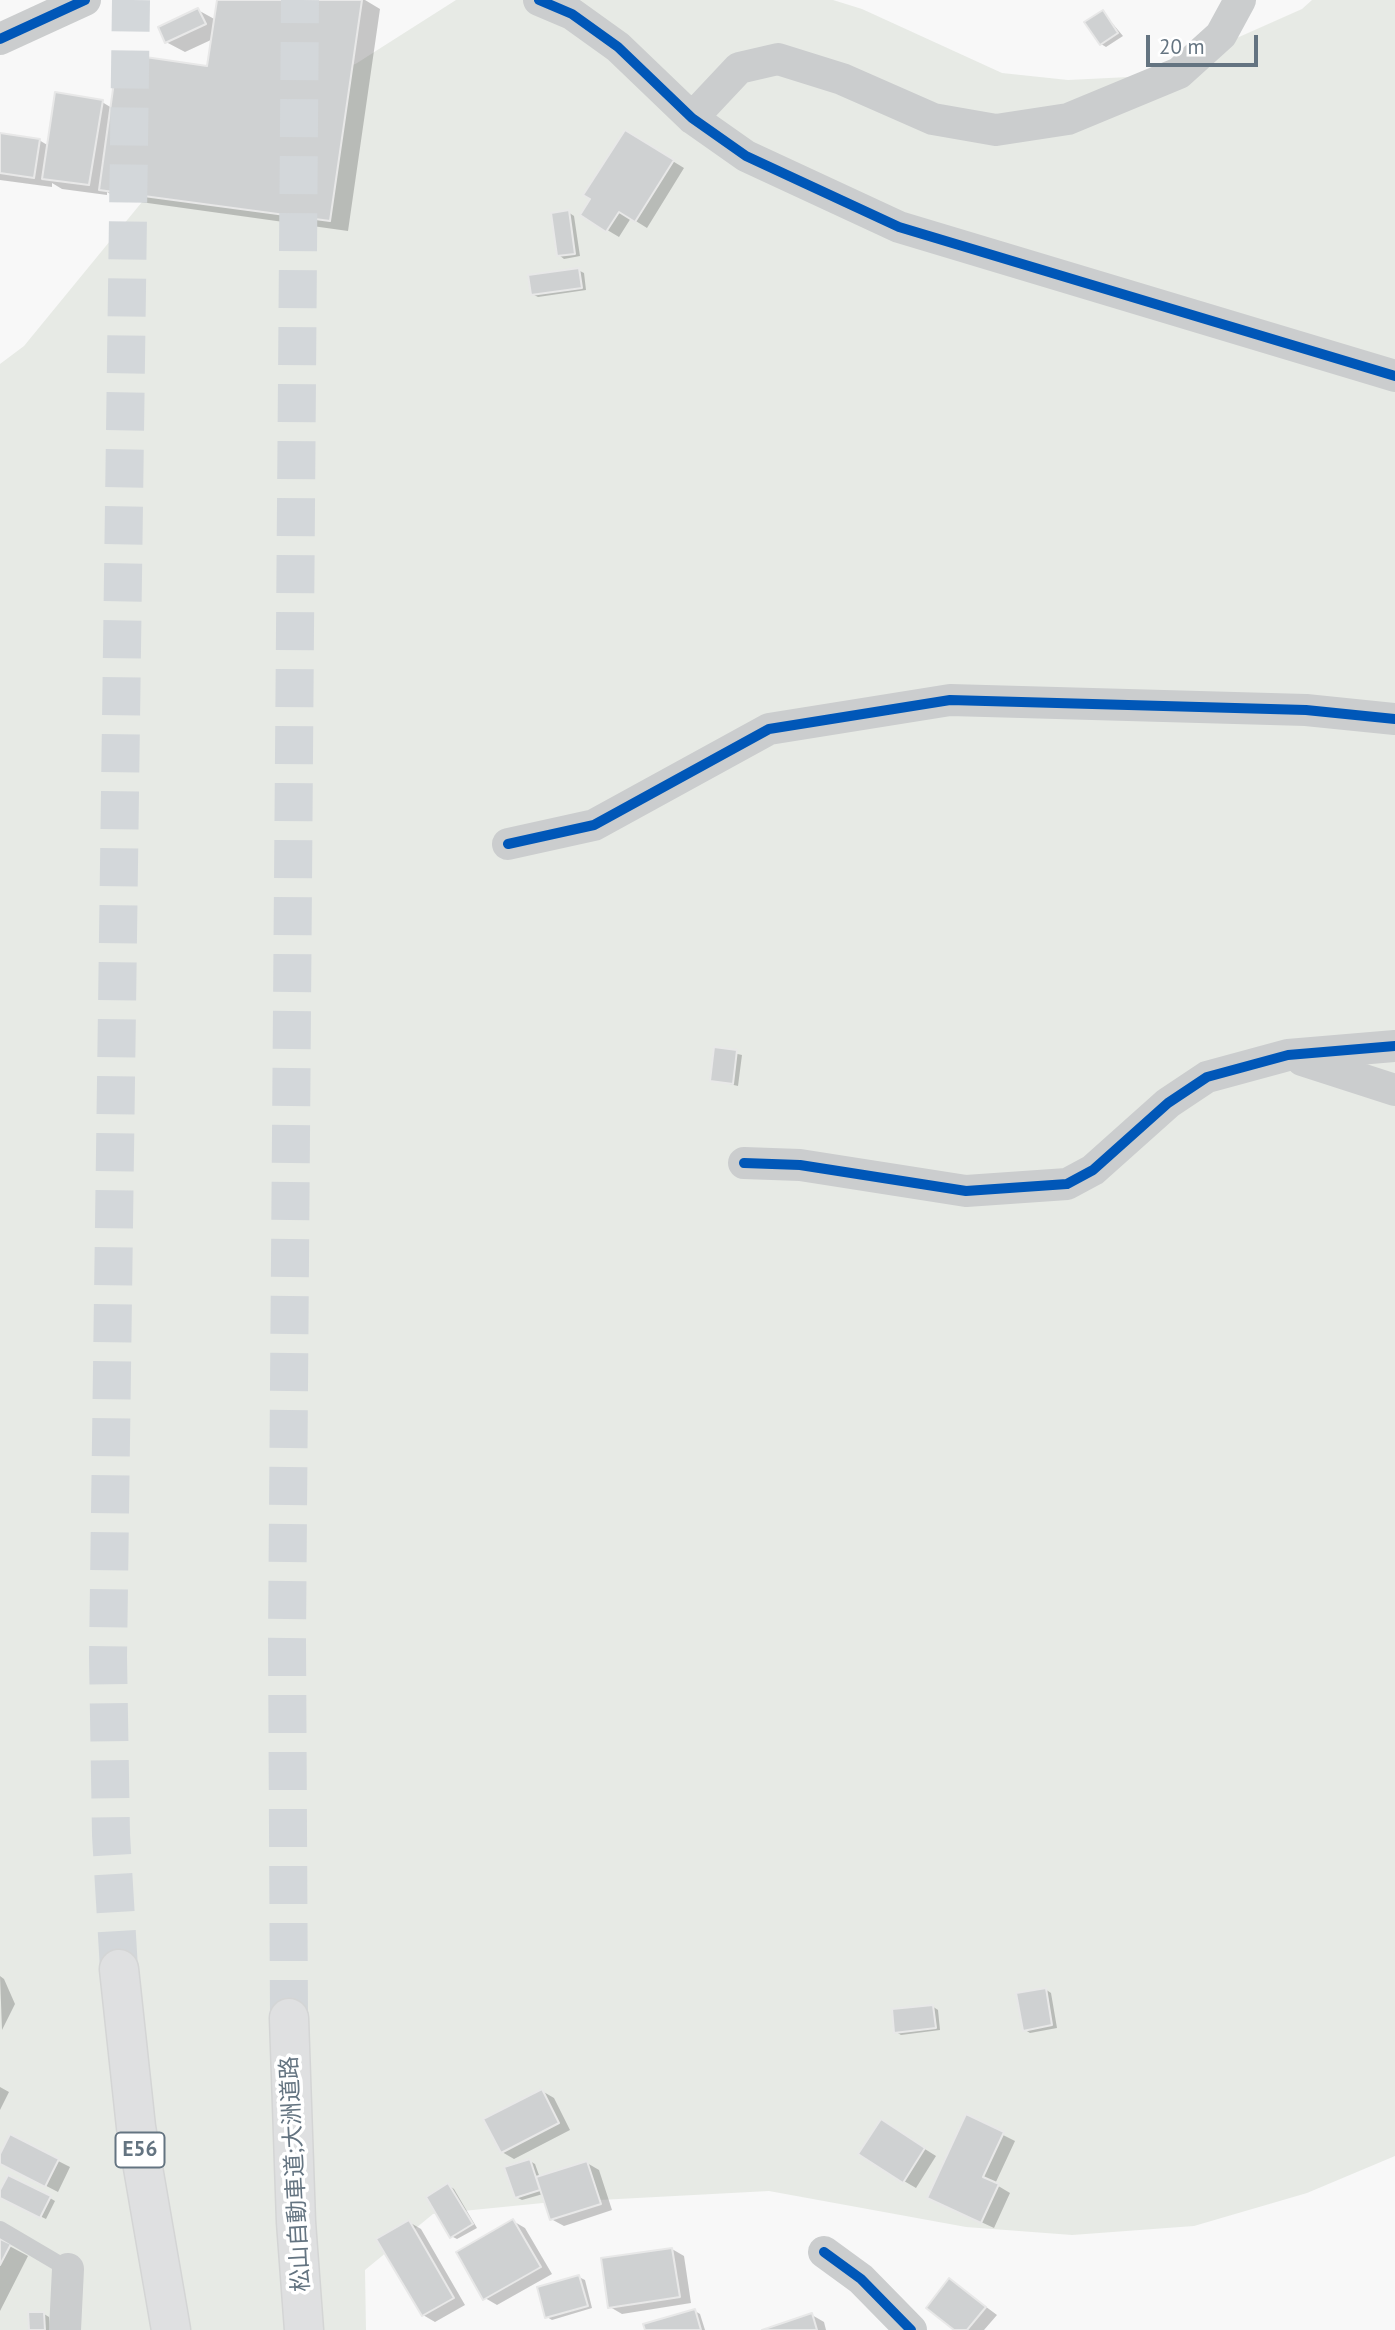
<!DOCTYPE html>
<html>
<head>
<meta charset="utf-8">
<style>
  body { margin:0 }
  #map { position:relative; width:1395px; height:2330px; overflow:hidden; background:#f8f8f8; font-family:"PT Sans",sans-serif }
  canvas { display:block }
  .scale { position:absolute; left:1146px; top:35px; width:112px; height:32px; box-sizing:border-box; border:4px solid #647481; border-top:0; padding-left:9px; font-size:21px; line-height:24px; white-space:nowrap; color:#647481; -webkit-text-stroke:5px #fff; paint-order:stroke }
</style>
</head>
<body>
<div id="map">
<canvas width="1395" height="2330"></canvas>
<div class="scale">20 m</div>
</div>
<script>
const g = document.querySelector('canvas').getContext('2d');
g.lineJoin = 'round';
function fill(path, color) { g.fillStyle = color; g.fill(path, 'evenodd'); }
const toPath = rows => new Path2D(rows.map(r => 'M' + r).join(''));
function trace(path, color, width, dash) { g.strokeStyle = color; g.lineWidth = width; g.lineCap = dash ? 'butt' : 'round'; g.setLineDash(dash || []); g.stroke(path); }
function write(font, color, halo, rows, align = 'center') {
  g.font = font + ' "PT Sans","Noto Sans JP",sans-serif'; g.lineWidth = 7; g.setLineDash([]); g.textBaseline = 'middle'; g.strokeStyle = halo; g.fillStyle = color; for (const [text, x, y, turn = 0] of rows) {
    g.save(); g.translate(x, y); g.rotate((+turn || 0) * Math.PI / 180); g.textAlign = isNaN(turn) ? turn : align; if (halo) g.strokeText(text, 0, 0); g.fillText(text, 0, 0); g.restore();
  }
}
fill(toPath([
  [456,0,833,0,862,9,1002,73,1068,80,1129,77,1212,49,1302,9,1312,0,1395,0,1395,2156,1307,2193,1194,2226,1072,2235,966,2227,769,2191,543,2203,433,2214,365,2270,366,2330,0,2330,0,364,24,346,178,158,277,102,357,63]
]), '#e7eae5');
fill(toPath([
  [219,0,365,0,380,9,348,231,119,199,107,192,107,195,62,189,52,183,52,187,0,180,0,135,39,140,49,146,102,102,112,108,209,68,213,39,185,52,166,42,198,10,216,20],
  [1103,12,1123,36,1106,47,1101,44],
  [625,132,684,168,647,228,631,218,619,237,582,215],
  [568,212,574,216,580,256,564,259,559,255],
  [578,270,584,273,586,290,538,297,532,294],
  [716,1049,742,1055,738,1086,712,1080],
  [0,1976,4,1979,15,2004,2,2030],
  [1045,1989,1051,1993,1057,2028,1030,2033,1025,2030],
  [932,2006,938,2010,940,2030,901,2035,896,2032],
  [0,2087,9,2092,0,2110],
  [542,2091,554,2098,570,2130,514,2159,502,2152],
  [967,2117,1015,2141,995,2184,1010,2193,994,2228,942,2204],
  [893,2129,936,2156,916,2188,904,2181],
  [11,2137,70,2167,58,2192,0,2162],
  [530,2161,535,2164,540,2178,587,2163,599,2170,612,2210,564,2226,551,2219,543,2194,522,2200,516,2197],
  [448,2185,454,2189,477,2228,457,2239,451,2236],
  [0,2193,50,2198,55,2201,46,2219,4,2199],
  [513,2221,525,2228,552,2274,497,2305,485,2298],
  [409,2222,421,2229,465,2305,435,2322,423,2315],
  [0,2241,28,2256,0,2311],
  [672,2249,684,2256,691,2303,622,2314,610,2307],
  [579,2277,585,2280,592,2308,552,2320,547,2317],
  [950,2280,997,2315,984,2330,956,2330],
  [695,2311,700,2314,705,2330,647,2330],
  [44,2314,49,2317,50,2330,30,2330],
  [812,2315,824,2322,826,2330,767,2330]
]), '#0003');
const building = toPath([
  [217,0,362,0,330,221,99,190,118,53,207,66,217,0],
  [198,8,206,24,165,43,158,27,198,8],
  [1103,10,1118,33,1100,45,1084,22,1103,10],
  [55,92,103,100,89,185,42,179,55,92],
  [625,130,674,160,635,222,619,212,606,232,580,215,590,199,583,195,625,130],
  [0,133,40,139,34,178,0,173,0,133],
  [569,210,575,254,557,256,551,213,569,210],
  [579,268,582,288,531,295,528,275,579,268],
  [714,1047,737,1050,733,1084,710,1081,714,1047],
  [1046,1988,1052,2025,1023,2031,1016,1993,1046,1988],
  [933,2005,936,2028,894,2033,892,2009,933,2005],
  [542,2089,559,2123,501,2153,483,2119,542,2089],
  [966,2114,1004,2132,983,2177,999,2184,981,2223,927,2198,966,2114],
  [881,2119,925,2148,903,2183,858,2154,881,2119],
  [10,2134,59,2159,45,2187,0,2164,0,2154,10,2134],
  [530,2159,540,2190,515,2198,504,2167,530,2159],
  [587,2161,601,2204,550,2220,536,2177,587,2161],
  [8,2175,51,2196,40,2218,0,2198,0,2190,8,2175],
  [448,2183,473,2224,450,2238,426,2197,448,2183],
  [513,2219,541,2267,483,2300,456,2252,513,2219],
  [409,2220,454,2298,422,2316,376,2239,409,2220],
  [0,2239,11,2244,0,2265,0,2239],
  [672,2248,680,2297,608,2308,601,2258,672,2248],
  [579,2275,588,2306,545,2318,537,2287,579,2275],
  [949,2278,986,2307,967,2330,954,2330,926,2308,949,2278],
  [695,2309,701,2330,645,2330,643,2324,695,2309],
  [28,2312,44,2312,45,2330,29,2330,28,2312],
  [812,2313,817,2330,762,2330,812,2313]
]);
fill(building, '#cfd1d2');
trace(building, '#e8e8e8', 2);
trace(toPath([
  [119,1969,111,1835,108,1657,131,0],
  [289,2018,287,1639,300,0]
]), '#d3d7da', 38, [38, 19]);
const highway = toPath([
  [119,1969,136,2127,171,2330],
  [289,2018,296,2222,304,2330]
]);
trace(highway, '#d4d5d5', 41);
trace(toPath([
  [0,2229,68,2269]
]), '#cbcdce', 16);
trace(toPath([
  [539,0,572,14,618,47,692,118,746,156,899,227,1395,376],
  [0,39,85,0],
  [692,118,739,68,778,59,842,79,933,119,996,130,1068,119,1179,73,1221,35,1240,0],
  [508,844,594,825,769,729,950,700,1306,710,1395,719],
  [1302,1060,1395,1090],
  [744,1163,800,1165,966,1191,1067,1184,1093,1170,1168,1103,1207,1077,1288,1055,1395,1046],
  [824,2252,861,2279,911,2330],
  [65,2330,68,2269]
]), '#cbcdce', 32);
trace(highway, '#dfe0e1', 38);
trace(toPath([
  [539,0,572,14,618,47,692,118,746,156,899,227,1395,376],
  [0,39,85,0],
  [508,844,594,825,769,729,950,700,1306,710,1395,719],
  [744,1163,800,1165,966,1191,1067,1184,1093,1170,1168,1103,1207,1077,1288,1055,1395,1046],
  [824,2252,861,2279,911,2330]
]), '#0057b8', 10);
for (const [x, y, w] of [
  [140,2150,49]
]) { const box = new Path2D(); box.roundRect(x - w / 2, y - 17.5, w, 35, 5); g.fillStyle = '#fff'; g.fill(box); trace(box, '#647481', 2); }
write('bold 21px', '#647481', null, [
  ["E56",140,2150]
]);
write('23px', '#647481', '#fff', [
  ["松山自動車道;大洲道路",296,2174,-93]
]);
</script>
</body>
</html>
